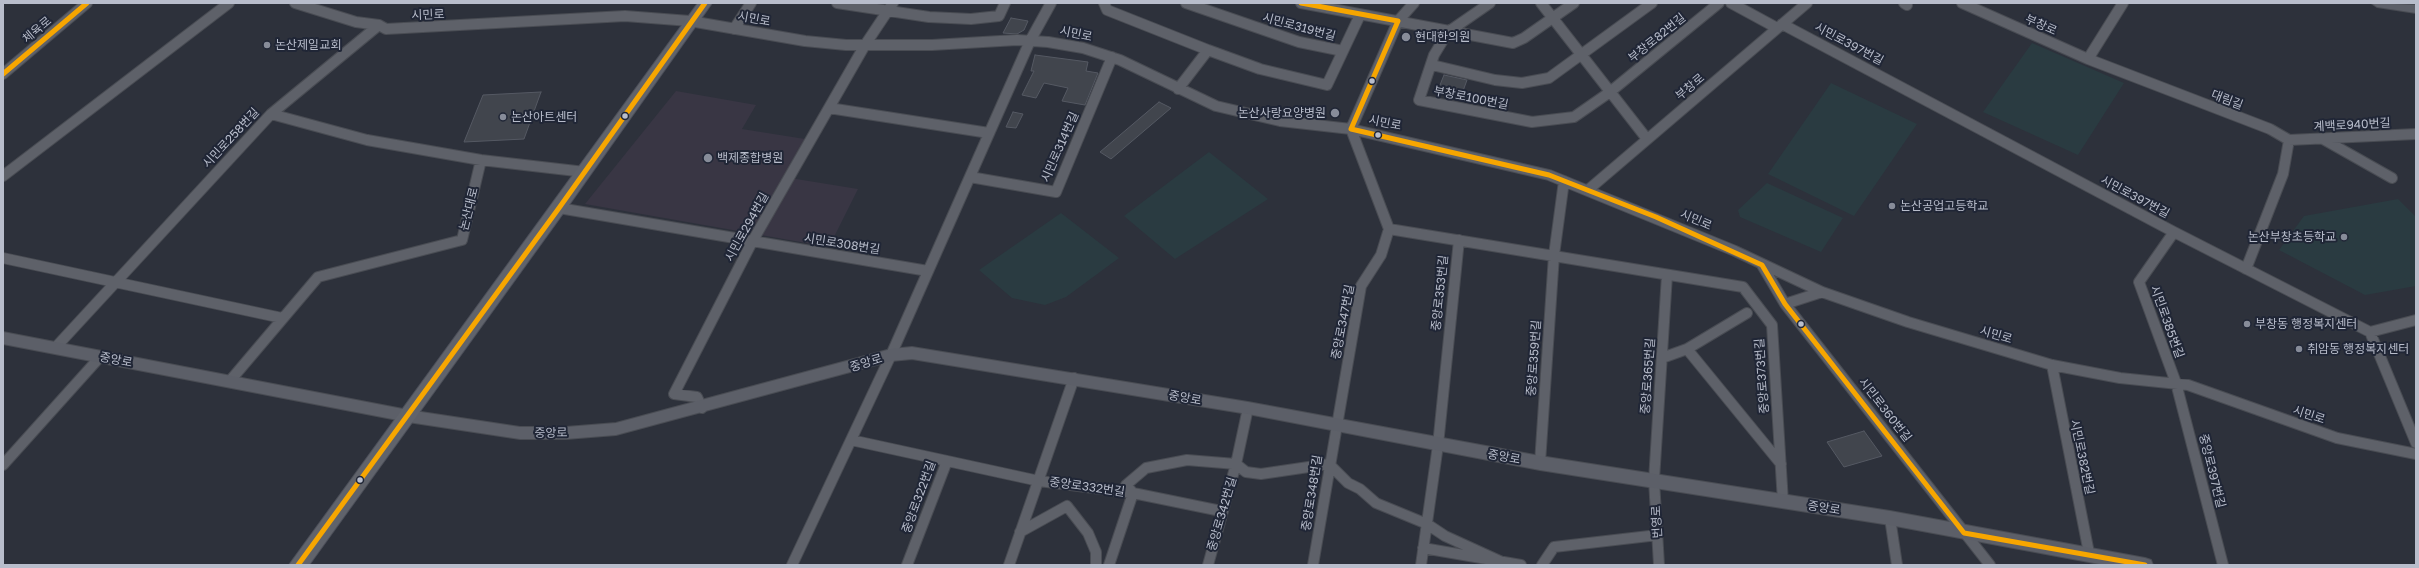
<!DOCTYPE html>
<html>
<head>
<meta charset="utf-8">
<style>
  body { margin:0 }
  #map { position:relative; width:2419px; height:568px; overflow:hidden; background:#2d313b; font-family:"Golos Text",sans-serif }
  canvas { display:block }
  .frame { position:absolute; inset:0; border:4px solid #b8bdcb; pointer-events:none }
</style>
</head>
<body>
<div id="map">
<canvas width="2419" height="568"></canvas>
<div class="frame"></div>
</div>
<script>
const g = document.querySelector('canvas').getContext('2d');
g.lineJoin = 'round';
function fill(path, color) { g.fillStyle = color; g.fill(path, 'evenodd'); }
const toPath = rows => new Path2D(rows.map(r => 'M' + r).join(''));
function trace(path, color, width, dash) { g.strokeStyle = color; g.lineWidth = width; g.lineCap = dash ? 'butt' : 'round'; g.setLineDash(dash || []); g.stroke(path); }
function write(font, color, halo, rows, align = 'center') {
  g.font = font + ' "Golos Text","Noto Sans KR",sans-serif'; g.lineWidth = 4; g.setLineDash([]); g.textBaseline = 'middle'; g.strokeStyle = halo; g.fillStyle = color; for (const [text, x, y, turn = 0] of rows) {
    g.save(); g.translate(x, y); g.rotate((+turn || 0) * Math.PI / 180); g.textAlign = isNaN(turn) ? turn : align; if (halo) g.strokeText(text, 0, 0); g.fillText(text, 0, 0); g.restore();
  }
}
fill(toPath([
  [676,91,756,105,742,129,805,139,784,177,858,189,829,247,585,204]
]), '#393644');
fill(toPath([
  [2032,43,2124,83,2078,155,1983,112],
  [1831,83,1917,124,1854,216,1768,174],
  [1209,152,1268,199,1175,259,1124,216],
  [1767,183,1843,218,1821,252,1740,217,1738,210],
  [2398,199,2416,217,2416,286,2365,295,2279,250,2304,216],
  [1061,213,1119,258,1066,297,1045,305,1012,298,979,270]
]), '#2a3b41');
const building = toPath([
  [1011,18,1028,21,1024,30,1017,34,1003,33,1011,18],
  [1035,55,1088,62,1086,71,1098,73,1085,105,1062,101,1068,88,1044,83,1036,98,1022,95,1034,71,1031,71,1035,55],
  [1444,75,1467,80,1463,91,1440,85,1444,75],
  [541,92,524,139,464,142,483,95,541,92],
  [1159,102,1171,108,1111,159,1100,152,1159,102],
  [1013,112,1023,114,1016,128,1006,127,1013,112],
  [1864,431,1882,456,1844,467,1827,442,1864,431]
]);
fill(building, '#41454d');
trace(building, '#555963', 1);
const street = toPath([
  [295,3,356,22,379,25,386,29,625,16,690,21,805,41,846,45,932,45,1017,40,1048,42,1083,48,1120,60,1216,106,1280,121,1351,129,1549,175,1735,251,1822,292,1908,322,2052,365,2120,378,2188,385,2337,438,2416,454],
  [837,3,929,17,971,19,999,16,1005,3],
  [1104,3,1107,10,1208,50,1260,69,1327,85,1360,15],
  [1186,3,1299,42,1343,51],
  [1301,3,1513,43,1524,38,1574,3],
  [1490,3,1448,32,1434,55,1419,100,1532,122,1574,117,1610,92,1719,3],
  [1541,3,1647,139],
  [1731,3,1777,28],
  [1904,3,1907,5],
  [1962,3,2088,59,2270,129,2289,140,2283,174,2246,269],
  [1782,24,2174,232,2370,332,2416,443],
  [734,29,751,3],
  [2088,59,2123,3],
  [1432,65,1495,80,1522,83,1549,78,1652,3],
  [3,74,87,3],
  [1178,89,1208,50],
  [829,108,989,133],
  [271,114,367,140,481,160,585,172],
  [1351,129,1398,21,1414,3],
  [2323,139,2392,178],
  [2289,140,2416,134],
  [3,176,229,3],
  [970,177,1056,192,1112,57],
  [1588,190,1807,3],
  [559,208,928,271],
  [1389,229,1743,287,1772,325,1783,502],
  [2174,232,2139,282,2176,383,2223,565],
  [3,258,282,318],
  [1762,265,1785,304,1990,565],
  [1785,304,1822,292],
  [2370,332,2416,320],
  [55,348,271,114,379,25],
  [1687,349,1747,313],
  [1662,358,1687,349,1781,464],
  [2052,365,2089,553],
  [229,382,318,277,462,240,481,160],
  [702,408,697,397,674,394,752,242,865,45,893,3],
  [851,440,1039,481,1133,493,1221,511],
  [1540,463,1554,255,1564,181],
  [3,465,100,357],
  [1133,493,1126,485,1146,468,1187,460,1236,464,1246,472,1261,474,1329,464,1348,483,1360,489,1376,503,1427,524,1445,536,1502,562],
  [1890,518,1897,565],
  [1020,532,1067,506,1088,533,1096,552,1096,565],
  [1423,548,1521,565],
  [792,565,891,355,1030,41,1051,3],
  [907,565,947,461],
  [1009,565,1074,378],
  [1109,565,1133,493],
  [1208,565,1236,464,1248,408],
  [1313,565,1361,286,1381,255,1389,229,1351,129],
  [1421,565,1438,445,1459,240],
  [1542,565,1554,547,1658,535],
  [1659,565,1654,480,1667,275]
]);
const secondary = toPath([
  [2371,3,2416,5,2416,13,2377,7,2371,3],
  [3,332,408,410,520,427,566,427,616,423,891,349,912,347,1248,402,1540,456,1890,511,2145,558,2151,560,2153,565,2105,565,1890,525,1540,470,1248,414,912,359,891,361,616,435,566,439,520,439,408,422,3,344,3,332]
]);
const primary = toPath([
  [698,3,712,3,564,212,309,565,289,565,698,3]
]);
trace(street, '#494c53', 12);
trace(secondary, '#494c53', 2);
trace(primary, '#4b4e58', 2);
trace(street, '#5e6169', 10);
fill(secondary, '#5c5f68');
fill(primary, '#60636b');
trace(toPath([
  [1301,3,1398,21,1351,129,1549,175,1656,217,1762,265,1785,304,1964,533,2145,565],
  [3,74,87,3],
  [298,565,559,208,705,3]
]), '#f7a600', 5);
for (const [x, y, r, color] of [
  [1406,37,5,"#878c99"],
  [267,45,4,"#878c99"],
  [1372,81,3.5,"#b8bdcb"],
  [1335,113,5,"#878c99"],
  [625,116,3.5,"#b8bdcb"],
  [503,117,4,"#878c99"],
  [1378,135,3.5,"#b8bdcb"],
  [708,158,5,"#878c99"],
  [1892,206,4,"#878c99"],
  [2344,237,4,"#878c99"],
  [1801,324,3.5,"#b8bdcb"],
  [2247,324,4,"#878c99"],
  [2299,349,4,"#878c99"],
  [360,480,3.5,"#b8bdcb"]
]) { const dot = new Path2D(); dot.arc(x, y, r, 0, 2 * Math.PI); g.fillStyle = color; g.fill(dot); trace(dot, '#202636', 1.5); }
write('12px', '#b8bdcb', '#202636', [
  ["시민로",428,15,-2],
  ["시민로",754,19,10],
  ["부창로",2041,25,24],
  ["시민로319번길",1299,27,15],
  ["체육로",37,30,-40],
  ["시민로",1076,34,12],
  ["부창로82번길",1657,38,-39],
  ["시민로397번길",1849,44,28],
  ["부창로",1690,87,-40],
  ["부창로100번길",1471,98,11],
  ["대림길",2227,100,21],
  ["시민로",1385,123,11],
  ["계백로940번길",2352,125,-3],
  ["시민로258번길",231,138,-47],
  ["시민로314번길",1060,147,-66],
  ["시민로397번길",2135,197,28],
  ["논산대로",469,209,-76],
  ["시민로",1696,220,23],
  ["시민로294번길",747,227,-61],
  ["시민로308번길",842,244,9],
  ["중앙로353번길",1440,293,-84],
  ["중앙로347번길",1343,322,-79],
  ["시민로385번길",2167,322,70],
  ["시민로",1996,335,16],
  ["중앙로359번길",1534,358,-86],
  ["중앙로",116,360,11],
  ["중앙로",866,363,-17],
  ["중앙로365번길",1648,376,-86],
  ["중앙로373번길",1762,376,-94],
  ["중앙로",1185,398,10],
  ["시민로360번길",1885,410,52],
  ["시민로",2309,415,18],
  ["중앙로",551,433,-1],
  ["중앙로",1504,457,10],
  ["시민로382번길",2082,457,78],
  ["중앙로397번길",2212,471,76],
  ["중앙로332번길",1087,487,8],
  ["중앙로348번길",1312,493,-81],
  ["중앙로322번길",919,497,-70],
  ["중앙로",1824,508,9],
  ["중앙로342번길",1222,514,-74],
  ["번영로",1657,522,-93]
]);
write('12px', '#b8bdcb', '#202636', [
  ["현대한의원",1415,37],
  ["논산제일교회",275,45],
  ["논산사랑요양병원",1326,113,"right"],
  ["논산아트센터",511,117],
  ["백제종합병원",717,158],
  ["논산공업고등학교",1900,206],
  ["논산부창초등학교",2336,237,"right"],
  ["부창동 행정복지센터",2255,324],
  ["취암동 행정복지센터",2307,349]
], 'left');
</script>
</body>
</html>
